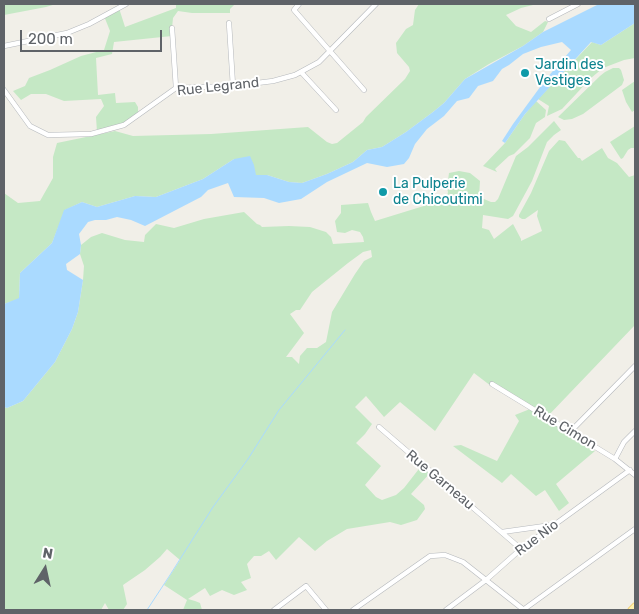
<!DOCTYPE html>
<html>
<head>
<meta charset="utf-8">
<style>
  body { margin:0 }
  #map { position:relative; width:639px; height:614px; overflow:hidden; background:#f1efe8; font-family:Rubik,sans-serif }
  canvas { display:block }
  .frame { position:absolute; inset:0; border:5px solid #5f6368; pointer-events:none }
  .north { position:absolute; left:20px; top:544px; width:50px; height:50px; -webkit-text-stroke:4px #fff; paint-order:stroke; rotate:10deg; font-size:14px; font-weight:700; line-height:20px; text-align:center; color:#5f6368 }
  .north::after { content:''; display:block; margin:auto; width:18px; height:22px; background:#5f6368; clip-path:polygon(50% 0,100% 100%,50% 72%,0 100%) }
  .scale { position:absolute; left:20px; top:30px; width:142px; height:22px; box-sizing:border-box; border:2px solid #5f6368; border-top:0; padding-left:6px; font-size:15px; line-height:18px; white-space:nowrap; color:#5f6368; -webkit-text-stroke:4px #fff; paint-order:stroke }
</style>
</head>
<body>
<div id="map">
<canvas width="639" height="614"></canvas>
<div class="frame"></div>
<div class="north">N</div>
<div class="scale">200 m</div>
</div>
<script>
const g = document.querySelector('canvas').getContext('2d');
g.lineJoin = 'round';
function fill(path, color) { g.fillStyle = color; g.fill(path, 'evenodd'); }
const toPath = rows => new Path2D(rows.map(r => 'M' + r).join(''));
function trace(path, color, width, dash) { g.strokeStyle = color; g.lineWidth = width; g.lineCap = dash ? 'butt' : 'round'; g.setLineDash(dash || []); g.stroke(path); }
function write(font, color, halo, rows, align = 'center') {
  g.font = font + ' Rubik,sans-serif'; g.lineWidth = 4; g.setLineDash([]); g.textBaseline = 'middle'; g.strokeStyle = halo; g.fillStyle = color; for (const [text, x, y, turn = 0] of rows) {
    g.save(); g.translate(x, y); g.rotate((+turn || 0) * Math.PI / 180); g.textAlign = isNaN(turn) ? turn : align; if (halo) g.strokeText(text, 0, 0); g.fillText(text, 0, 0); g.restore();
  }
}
fill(toPath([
  [4,4,56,4,46,7,4,15],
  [176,4,235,4,230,9,230,13,192,13,178,11,173,18,172,28,172,36,114,42,112,54,96,58,98,95,115,93,116,103,135,102,138,107,138,115,124,125,97,132,96,117,104,106,101,99,64,101,46,94,31,94,21,100,13,91,25,86,29,78,50,70,81,56,104,50,110,31,104,16,119,8,125,27,176,8],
  [419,4,537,4,521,8,506,15,516,26,531,32,545,21,548,22,543,32,523,46,489,64,465,79,444,103,433,112,406,132,382,147,367,150,353,162,327,174,302,183,289,182,267,175,255,175,234,159,203,179,156,197,135,196,97,207,82,202,65,210,52,243,20,273,19,299,4,304,4,193,18,203,40,201,53,178,53,157,57,143,115,131,133,136,211,134,308,127,327,142,332,144,337,143,363,122,366,117,405,79,410,71,409,67,397,53,396,43,406,29,413,25,415,10],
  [635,23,635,58,624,60,603,68,591,78,562,109,547,116,549,106,538,99,592,42,601,45],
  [613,68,619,68,621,70,624,80,622,85,583,114,572,119,564,120,558,117,600,76,605,72],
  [635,81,635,110,632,112,626,102,622,90],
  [536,101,546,110,545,117,536,123,530,138,514,154,509,156,495,169,497,172,483,166,505,143,525,114],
  [554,121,561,130,554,135,547,142,532,181,513,216,508,219,483,215,482,228,489,230,494,239,513,224,521,239,521,241,542,231,537,216,538,210,525,219,522,219,519,217,519,215,531,193,549,151,559,140,565,141,578,158,580,158,582,161,602,148,608,158,617,163,629,177,635,175,635,325,546,418,595,451,556,484,569,503,559,511,545,490,536,496,511,474,502,483,453,446,461,445,497,461,519,421,515,415,530,409,491,386,474,373,435,431,400,402,384,417,366,396,355,407,372,424,365,434,356,443,381,466,365,485,376,497,382,500,396,495,404,488,422,465,431,472,411,494,424,505,425,509,417,520,401,525,390,522,347,529,327,541,315,551,299,537,276,560,269,551,261,556,254,556,247,564,251,578,241,582,247,590,234,595,222,590,210,596,205,588,188,599,195,601,200,603,202,610,183,610,187,600,164,585,180,560,167,549,160,557,145,570,123,585,127,604,123,610,109,610,105,603,101,610,4,610,4,407,7,408,23,401,55,362,72,329,78,312,83,280,84,266,80,254,81,245,91,237,102,233,125,240,144,242,145,235,156,224,174,228,204,219,244,212,257,224,260,225,262,227,289,226,310,227,326,232,331,237,333,244,364,242,363,237,360,232,352,230,345,233,337,232,335,221,341,213,341,205,368,203,371,212,375,221,427,205,445,204,448,192,447,188,449,173,459,171,470,173,480,181,479,197,491,202,495,202,498,199,516,156,528,147],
  [371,250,372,257,364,261,355,274,332,312,326,342,317,348,307,348,300,356,299,364,292,357,286,357,304,333,290,314,296,310,300,310,312,292,348,263,363,252],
  [635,126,635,148,631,148,628,150,623,158,621,159,610,142]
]), '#c5e8c5');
fill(toPath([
  [599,4,635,4,635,23,601,45,591,42,525,114,505,143,502,141,513,124,546,79,571,50,562,42,541,47,523,54,509,65,502,69,493,81,478,86,469,98,457,101,444,116,427,129,415,144,409,158,404,164,387,167,367,163,327,182,301,199,279,203,264,198,234,197,228,183,208,190,201,197,145,226,131,220,117,217,106,220,95,220,88,222,79,234,81,245,80,254,66,264,67,270,83,280,78,312,72,329,55,362,23,401,7,408,4,407,4,304,19,298,20,273,52,243,64,210,82,202,97,207,135,196,156,197,203,179,234,159,250,156,254,165,256,175,267,175,289,182,302,183,327,174,353,162,367,150,382,147,406,132,433,112,444,103,465,79,523,46,543,32]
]), '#aadaff');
trace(toPath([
  [147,610,170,575,213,507,248,459,279,410,345,330]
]), '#aadaff', 1);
const minor = toPath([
  [299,4,294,10,364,90],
  [549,19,578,4],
  [229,23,233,86],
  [172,28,176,88],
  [4,46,67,33,89,24,126,4],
  [301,72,336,110],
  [4,90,30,126,48,135,91,134,124,125,176,88,233,86,273,81,295,75,319,62,376,4],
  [492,384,615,459,635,475],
  [379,427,521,549],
  [570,432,635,366],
  [615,459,624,442,635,431],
  [502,532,552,525],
  [274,610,306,586,326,610],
  [353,610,430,556,445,555,463,562,524,610],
  [446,610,486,580,521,549,630,470],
  [523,610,635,529]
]);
const major = toPath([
  [631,610,635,606]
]);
trace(minor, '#b5b8bc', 5.5);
trace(major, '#f2c960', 7);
trace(minor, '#fff', 4.5);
trace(major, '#fff2af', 5.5);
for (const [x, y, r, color] of [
  [525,73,5,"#0f9aa8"],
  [383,192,5,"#0f9aa8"]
]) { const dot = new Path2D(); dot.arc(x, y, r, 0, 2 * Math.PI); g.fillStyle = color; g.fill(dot); trace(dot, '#fff', 2); }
write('14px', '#0d838f', '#fff', [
  ["Jardin des",535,65],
  ["Vestiges",535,81],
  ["La Pulperie",393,184],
  ["de Chicoutimi",393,200]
], 'left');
write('14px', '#5f6368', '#fff', [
  ["Rue Legrand",218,87,-6],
  ["Rue Cimon",565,428,31],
  ["Rue Garneau",440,480,40],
  ["Rue Nio",537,538,-37]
]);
</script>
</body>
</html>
